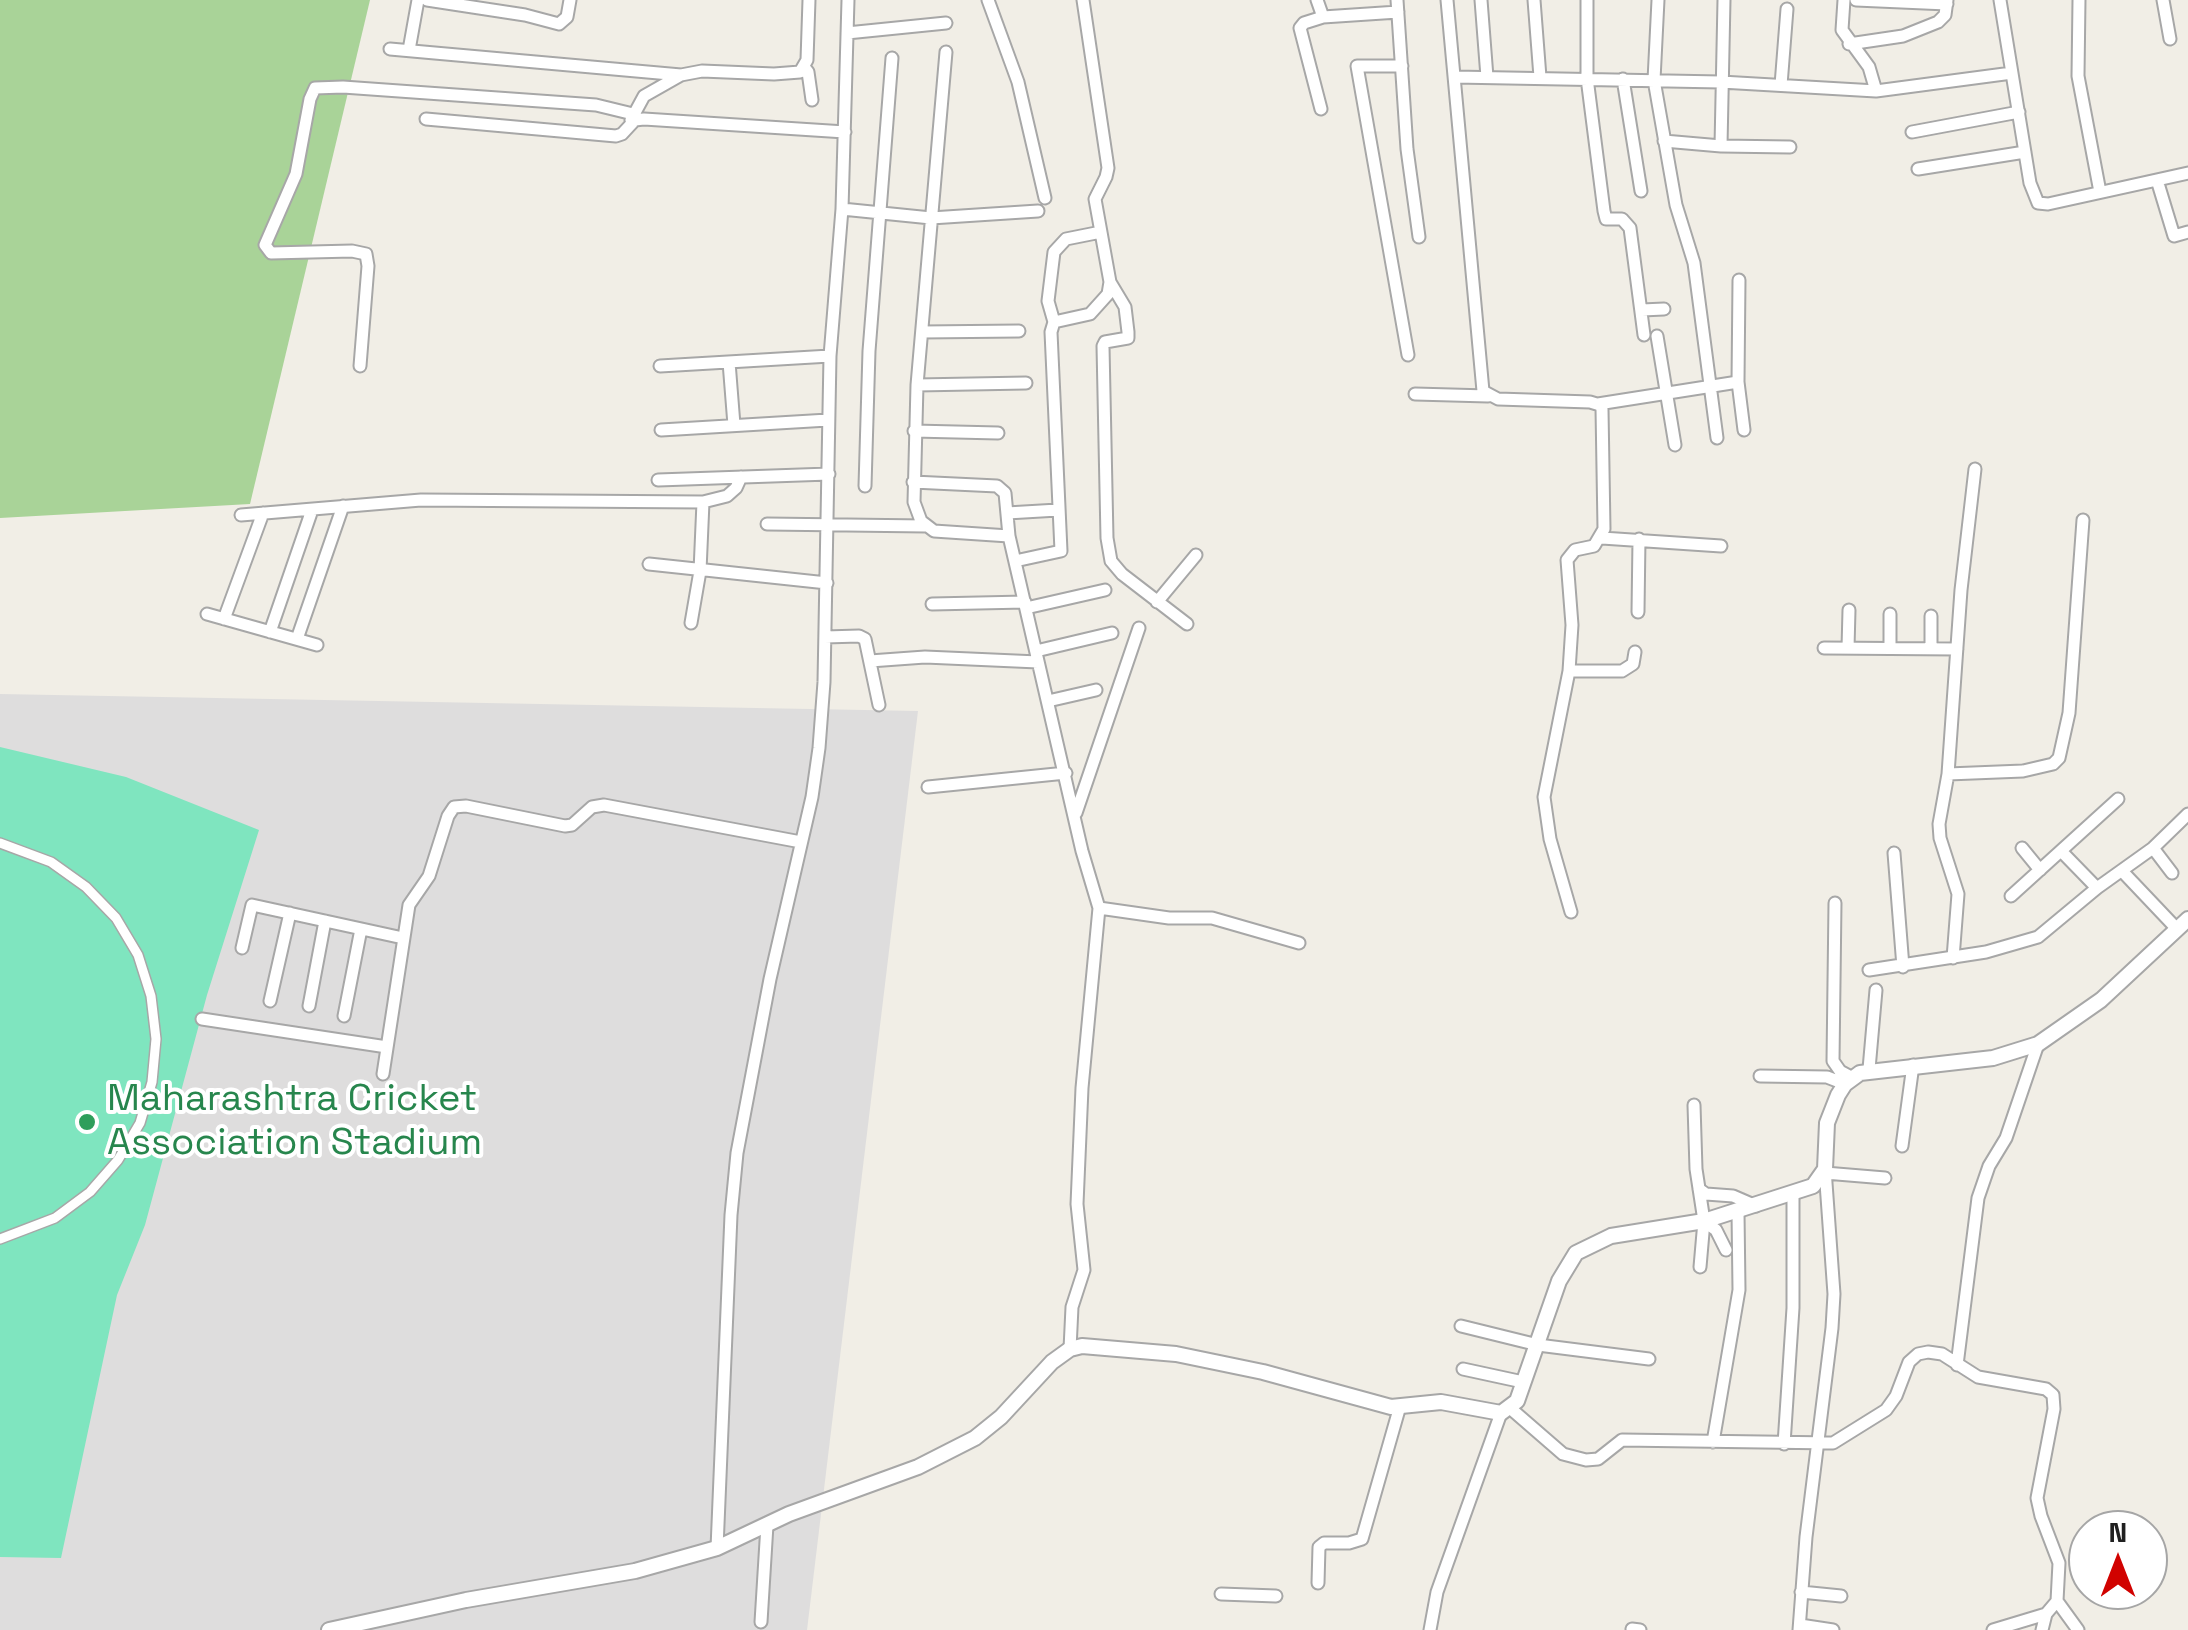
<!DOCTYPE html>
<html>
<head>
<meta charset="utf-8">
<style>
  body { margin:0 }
  #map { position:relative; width:2188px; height:1630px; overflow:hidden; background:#f1eee6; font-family:"Space Grotesk",sans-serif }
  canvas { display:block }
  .north { position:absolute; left:2068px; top:1510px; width:100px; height:100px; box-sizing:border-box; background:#fff; border:2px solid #a6a6a6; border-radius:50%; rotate:0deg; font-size:28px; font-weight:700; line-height:40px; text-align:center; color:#202020 }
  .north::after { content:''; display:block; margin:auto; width:35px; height:45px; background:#d10200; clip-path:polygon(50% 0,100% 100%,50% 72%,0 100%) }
</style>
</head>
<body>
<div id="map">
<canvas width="2188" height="1630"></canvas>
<div class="north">N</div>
</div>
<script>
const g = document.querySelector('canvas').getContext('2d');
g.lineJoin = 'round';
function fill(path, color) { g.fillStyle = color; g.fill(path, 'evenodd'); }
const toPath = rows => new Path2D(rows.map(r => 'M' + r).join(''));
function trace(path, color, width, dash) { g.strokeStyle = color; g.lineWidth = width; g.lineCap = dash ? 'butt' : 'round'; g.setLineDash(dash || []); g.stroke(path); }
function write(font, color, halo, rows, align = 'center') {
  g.font = font + ' "Space Grotesk",sans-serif'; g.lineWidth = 8; g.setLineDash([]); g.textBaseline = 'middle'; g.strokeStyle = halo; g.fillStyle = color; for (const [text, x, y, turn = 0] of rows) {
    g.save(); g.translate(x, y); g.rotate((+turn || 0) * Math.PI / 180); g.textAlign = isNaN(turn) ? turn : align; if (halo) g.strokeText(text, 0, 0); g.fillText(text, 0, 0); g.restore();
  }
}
fill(toPath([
  [0,694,918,711,807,1630,0,1630]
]), '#dedddd');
fill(toPath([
  [0,0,370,0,250,504,0,518]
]), '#a9d398');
fill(toPath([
  [0,747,126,777,259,830,207,995,145,1225,117,1295,61,1558,0,1557]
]), '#7fe5bf');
const pedestrian = toPath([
  [0,843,51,862,86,887,116,918,138,955,151,996,156,1039,152,1082,140,1123,118,1160,90,1192,55,1218,0,1239]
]);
const minor = toPath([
  [427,0,525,15,559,24,567,17,570,0],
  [988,0,1018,82,1045,198],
  [1317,0,1323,17,1398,12],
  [1397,0,1407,149,1419,237],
  [1447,0,1483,391,1498,399,1590,402,1600,405,1602,409,1604,529,1594,546,1575,550,1567,560,1572,625,1569,671,1544,797,1550,839,1571,912],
  [1481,0,1487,77],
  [1534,0,1540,77],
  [1587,0,1587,78,1604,211,1606,219,1622,219,1630,228,1644,335],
  [1658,0,1654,80,1676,205,1694,263,1717,438],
  [1844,0,1842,30,1869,67,1876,91],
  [1856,0,1947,4],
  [2000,0,2030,183,2038,203,2048,204,2188,173],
  [2079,0,2078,76,2100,192],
  [2163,0,2170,39],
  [847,33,946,23],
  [1849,44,1903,36,1938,22,1945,15,1947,0],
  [390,49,681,75],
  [409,50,418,0],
  [946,52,917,385,914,502,921,521,934,531,1009,536],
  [1402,66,1357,66,1408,355],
  [804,67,808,72,812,100],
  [1455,77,1721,82,1876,91,2012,73],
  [1623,79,1641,191],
  [1781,85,1787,9],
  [1321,109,1300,28,1304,23,1323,17],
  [426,119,616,136,622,134,635,120,644,119,845,132],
  [631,120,644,96,681,75,702,71,774,74,800,72,807,60,809,0],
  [1912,132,2019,112],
  [1664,141,1721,146,1790,147],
  [1721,146,1724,0],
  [1918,169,2025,152],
  [2157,180,2174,236,2188,232],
  [842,209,931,218,1038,211],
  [1110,282,1125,307,1128,332,1128,338,1105,342,1103,346,1107,538,1111,561,1122,574,1187,624],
  [1642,310,1664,309],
  [1054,322,1048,301,1054,252,1066,239,1101,232],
  [922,332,1019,331],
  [1657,336,1675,445],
  [729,362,734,425],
  [360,366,368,266,366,254,352,251,271,253,265,245,296,174,310,99,315,88,343,87,596,105,633,114],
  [660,366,830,356],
  [1738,382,1744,430],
  [917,385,1026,383],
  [1415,394,1488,396],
  [1598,404,1738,382,1739,280],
  [661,430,828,420],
  [914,431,998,433],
  [658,480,829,474],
  [913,482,997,486,1005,493,1009,536,1082,851,1099,908,1082,1088,1077,1204,1084,1270,1072,1307,1070,1349],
  [865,486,869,351,892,58],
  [1007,513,1058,510],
  [241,515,421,500,703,502,727,496,736,488,741,477],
  [767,524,926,526],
  [1602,538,1721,546],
  [1015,561,1061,551,1051,332,1054,322,1090,314,1108,294,1110,282,1095,199,1106,177,1108,168,1083,0],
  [649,564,827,583],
  [1157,602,1196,555],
  [932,604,1025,602],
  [1026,608,1105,590],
  [1638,612,1639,539],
  [207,614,317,645],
  [1890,614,1890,648],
  [1931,616,1931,649],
  [224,619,263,513],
  [691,623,700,571,703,502],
  [270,632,312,510],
  [825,637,859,636,865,639,879,705],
  [297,639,343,506],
  [1824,648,1957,649],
  [1848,648,1849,610],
  [1036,651,1112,633],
  [870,661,925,657,1038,662],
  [1569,671,1622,671,1633,664,1635,652],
  [1048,701,1096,690],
  [1948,774,2023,771,2053,764,2059,758,2069,713,2083,520],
  [928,787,1066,773],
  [1076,813,1139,628],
  [2022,848,2040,870],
  [2153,848,2172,873],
  [2061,851,2097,888],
  [1894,853,1903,967],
  [2122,871,2177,929],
  [2011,896,2118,799],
  [1835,903,1833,1061,1840,1071,1853,1078],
  [1099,908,1169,918,1212,918,1299,943],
  [242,948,252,905,403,938],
  [1953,958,1958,894,1940,838,1939,824,1948,774,1961,590,1975,469],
  [1869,970,1986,952,2038,937,2097,888,2153,848,2188,814],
  [270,1001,290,913],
  [309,1006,325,921],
  [344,1016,361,929],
  [202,1019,387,1047],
  [1869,1069,1876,990],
  [383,1074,409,905,429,876,448,816,454,807,466,806,565,826,572,825,592,807,604,805,801,842],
  [1760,1076,1827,1077,1845,1084],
  [1694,1105,1696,1169,1704,1221,1700,1267],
  [1902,1146,1913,1065],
  [1825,1173,1885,1178],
  [1699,1189,1706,1194,1733,1196,1756,1206],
  [1704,1221,1716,1230,1726,1250],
  [1461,1326,1538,1345,1649,1359],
  [1957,1365,1978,1198,1989,1166,2006,1138,2038,1044],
  [1463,1369,1523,1382],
  [1510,1408,1563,1454,1586,1460,1598,1459,1622,1440,1833,1443,1886,1410,1896,1396,1909,1362,1918,1354,1928,1352,1942,1354,1978,1377,2046,1389,2053,1395,2054,1409,2037,1498,2041,1516,2059,1563,2057,1601,2046,1614,1993,1630],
  [1713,1442,1739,1290,1738,1212],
  [1784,1444,1793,1308,1793,1194],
  [717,1548,731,1215,737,1153,770,979,812,797,819,748,824,682,830,356,842,209,848,0],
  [1318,1583,1319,1547,1324,1543,1349,1543,1362,1539,1400,1406],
  [1801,1592,1841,1596],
  [1221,1594,1276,1596],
  [2057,1601,2078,1630],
  [761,1622,767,1525],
  [1800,1625,1833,1630],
  [1632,1629,1640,1630],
  [1430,1630,1437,1592,1501,1413],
  [1799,1630,1806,1537,1832,1328,1834,1294,1825,1169],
  [2042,1630,2046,1614]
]);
const tertiary = toPath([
  [329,1630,466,1600,635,1571,717,1548,789,1514,918,1467,975,1438,1001,1417,1052,1362,1070,1349,1082,1346,1176,1354,1263,1372,1391,1407,1441,1402,1501,1413,1517,1401,1559,1281,1576,1253,1611,1236,1704,1221,1813,1186,1825,1169,1827,1123,1838,1095,1845,1084,1860,1073,1993,1058,2038,1044,2101,1000,2188,919]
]);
trace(pedestrian, '#a7a7a7', 12);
trace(minor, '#a7a7a7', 15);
trace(tertiary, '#a7a7a7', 18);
trace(pedestrian, '#fff', 9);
trace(minor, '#fff', 11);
trace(tertiary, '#fff', 14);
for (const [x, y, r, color] of [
  [87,1122,10,"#2e9e5b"]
]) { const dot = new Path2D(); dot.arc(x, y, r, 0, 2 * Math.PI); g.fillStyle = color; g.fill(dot); trace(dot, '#fff', 4); }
write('38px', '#27864d', '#fff', [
  ["Maharashtra Cricket",107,1100],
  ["Association Stadium",107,1144]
], 'left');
</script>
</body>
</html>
